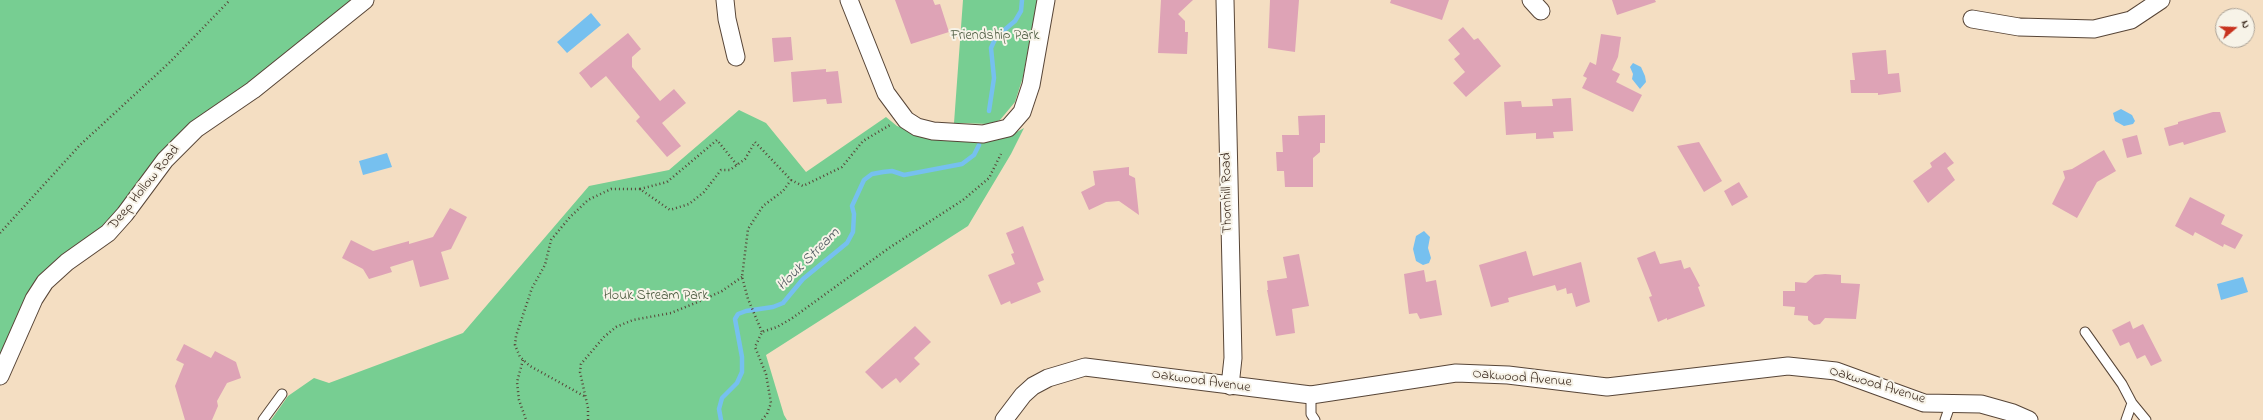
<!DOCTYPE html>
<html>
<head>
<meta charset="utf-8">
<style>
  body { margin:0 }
  #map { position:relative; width:2263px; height:420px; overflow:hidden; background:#f4dec2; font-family:"Indie Flower",sans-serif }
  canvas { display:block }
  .north { position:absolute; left:2215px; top:8px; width:40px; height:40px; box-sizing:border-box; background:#f7f3e8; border:1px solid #aca397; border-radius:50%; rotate:71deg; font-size:11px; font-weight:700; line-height:16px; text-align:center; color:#3b2a1e }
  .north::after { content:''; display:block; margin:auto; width:14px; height:18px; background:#c8321e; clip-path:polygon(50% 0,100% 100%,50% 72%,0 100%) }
</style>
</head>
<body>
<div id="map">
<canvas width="2263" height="420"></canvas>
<div class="north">N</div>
</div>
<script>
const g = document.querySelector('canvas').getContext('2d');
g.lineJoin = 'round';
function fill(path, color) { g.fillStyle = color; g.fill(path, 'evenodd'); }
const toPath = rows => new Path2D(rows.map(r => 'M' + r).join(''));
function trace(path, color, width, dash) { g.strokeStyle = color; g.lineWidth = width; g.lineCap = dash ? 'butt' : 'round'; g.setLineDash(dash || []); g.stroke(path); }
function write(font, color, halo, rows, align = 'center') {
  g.font = font + ' "Indie Flower",sans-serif'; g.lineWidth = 4; g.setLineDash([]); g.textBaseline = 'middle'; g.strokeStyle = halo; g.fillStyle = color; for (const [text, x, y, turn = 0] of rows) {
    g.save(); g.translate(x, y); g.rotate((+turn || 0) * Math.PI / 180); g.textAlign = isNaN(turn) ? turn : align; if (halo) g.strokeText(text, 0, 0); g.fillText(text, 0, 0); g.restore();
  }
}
fill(toPath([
  [0,0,365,0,196,129,125,214,45,282,0,376],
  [963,0,1037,0,1023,77,1015,102,1000,120,990,124,954,123],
  [739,110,766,123,806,172,886,117,897,126,918,134,985,142,1008,137,1024,128,1011,154,968,226,766,355,784,415,787,420,271,420,288,396,314,378,329,383,463,333,589,186,669,170]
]), '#77ce92');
fill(toPath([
  [591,13,601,25,567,53,557,42],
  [1633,63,1641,67,1645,76,1646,82,1640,89,1632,79,1633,74,1630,67],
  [2121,109,2132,115,2135,121,2133,124,2124,126,2115,121,2113,113],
  [387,153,392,167,363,175,359,161],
  [1424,231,1430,237,1428,248,1431,258,1429,263,1423,265,1416,261,1413,249,1416,236],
  [2243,277,2248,292,2221,300,2217,284]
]), '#76c0ef');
trace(toPath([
  [989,111,994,78,991,48,996,37,1015,21,1021,11,1022,0],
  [721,420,719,409,722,398,737,383,742,372,742,357,735,319,738,314,746,311,773,307,783,303,803,279,847,243,853,232,854,214,852,206,864,180,872,174,883,172,892,171,904,175,962,164,974,155,979,145]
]), '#76c0ef', 4.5);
fill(toPath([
  [895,0,933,0,935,5,940,4,949,32,911,44],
  [1161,0,1193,0,1178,14,1185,21,1185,32,1188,32,1187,54,1158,53],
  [1270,0,1299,0,1295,52,1268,48],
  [1391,0,1449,0,1442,20,1390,3],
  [1612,0,1655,0,1656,2,1617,15],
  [1463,27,1474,40,1478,38,1501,66,1466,97,1453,83,1465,72,1454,59,1460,54,1448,40],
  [628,33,641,49,632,57,632,67,660,101,674,89,686,103,662,123,681,146,667,157,636,121,640,117,606,76,591,88,579,73],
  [1601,34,1621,37,1618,57,1612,70,1620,74,1616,82,1642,95,1633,112,1582,88,1587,78,1583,76,1590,62,1596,65],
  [791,37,793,60,774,62,772,38],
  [1886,50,1888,74,1899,73,1901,92,1878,95,1878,93,1851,93,1850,80,1855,80,1852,53],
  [826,69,826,72,838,71,842,103,827,104,826,99,793,102,791,72],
  [1571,98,1573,131,1553,132,1554,138,1536,139,1536,133,1506,135,1504,102,1521,101,1522,107,1553,106,1552,99],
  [2213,112,2220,112,2226,132,2184,145,2183,142,2169,146,2164,128,2178,124,2178,122],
  [1325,115,1325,143,1320,143,1320,152,1313,158,1313,187,1285,187,1284,171,1277,171,1276,152,1283,152,1282,135,1299,135,1298,116],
  [2137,135,2142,154,2127,158,2122,139],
  [1699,142,1722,181,1704,192,1677,146],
  [2104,150,2116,171,2097,182,2077,218,2052,204,2065,178,2063,171,2072,169],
  [1945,152,1954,163,1947,168,1955,180,1928,203,1913,181,1932,167,1930,163],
  [1129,167,1129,175,1135,178,1139,215,1119,201,1106,202,1089,210,1081,192,1095,185,1093,171],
  [1739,182,1748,197,1732,206,1724,191],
  [2190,197,2225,215,2221,224,2243,235,2235,249,2224,244,2223,247,2195,232,2193,236,2175,226],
  [450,208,467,217,451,249,441,252,449,279,420,287,413,260,390,267,392,272,369,279,363,269,342,258,351,240,373,251,409,241,409,244,433,237],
  [1023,226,1044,280,1037,283,1041,292,1011,304,1010,301,1001,305,988,275,1015,264,1011,254,1014,253,1006,233],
  [1526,251,1533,276,1581,262,1590,302,1576,307,1572,293,1567,294,1566,288,1557,291,1555,285,1508,298,1509,302,1491,307,1479,265],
  [1655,251,1660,264,1681,260,1684,269,1690,267,1700,286,1698,287,1705,306,1667,320,1667,318,1658,322,1649,297,1652,296,1637,258],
  [1299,254,1309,306,1292,309,1295,333,1276,336,1267,290,1268,290,1267,281,1287,278,1283,257],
  [1424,270,1426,282,1436,280,1442,315,1420,319,1417,313,1409,314,1404,274],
  [1825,274,1841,275,1841,283,1860,284,1856,319,1825,318,1820,324,1814,325,1808,320,1808,316,1794,315,1795,307,1783,306,1783,291,1795,291,1795,282,1806,283,1815,275],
  [2130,321,2133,329,2143,324,2162,361,2151,366,2145,355,2137,359,2129,342,2120,346,2112,330],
  [915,326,931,342,914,358,920,364,900,383,896,378,882,389,865,372],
  [184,344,211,358,215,351,236,362,241,378,227,383,217,401,218,406,212,420,185,420,175,386,184,364,176,360]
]), '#dea3b6');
const lane = toPath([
  [2085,332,2122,384,2132,403,2146,420],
  [1311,395,1311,414,1315,420],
  [263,420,282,394],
  [1945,420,1951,403],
  [2126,420,2132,403]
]);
const street = toPath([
  [725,0,727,19,736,57],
  [849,0,886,93,906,120,917,127,933,131,983,134,1008,128,1022,112,1031,85,1046,0],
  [1225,0,1233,358,1230,386],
  [1531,0,1541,11],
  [1972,19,2019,27,2094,29,2131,20,2161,0],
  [0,376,34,299,45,282,67,262,108,233,125,214,165,160,196,129,253,90,365,0],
  [1004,420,1023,395,1033,386,1048,378,1085,367,1311,395,1456,373,1508,375,1607,387,1788,366,1836,371,1924,403,1981,404,2013,413,2029,420]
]);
trace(lane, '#574537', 11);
trace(street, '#574537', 19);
trace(toPath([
  [791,180,803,186,842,167,863,141,890,125],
  [640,189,667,182,717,140,737,165],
  [0,233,80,145,169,63,230,0],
  [523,360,517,382,519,400,526,420],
  [584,396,530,366,520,357,515,345,516,336,532,288,545,265,551,240,570,217,588,200,611,189,640,189,670,210,689,204,704,192,721,170,730,170,745,159,755,142,791,180,783,191,763,206,748,229,742,277,748,299,762,332],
  [588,420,588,408,580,372,581,364,604,337,616,327,633,320,671,313,705,299,722,291,742,277],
  [762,420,767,414,771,403,766,374,755,347,762,332,777,327,791,319,889,248,963,200,989,178,1001,154]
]), '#574537', 2.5, [1, 3]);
trace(lane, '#fff', 9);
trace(street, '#fff', 17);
write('14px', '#4d5b41', '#f7f3e8', [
  ["Friendship Park",995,37],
  ["Houk Stream Park",656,297]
]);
write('14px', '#3b2a1e', '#f7f3e8', [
  ["Deep Hollow Road",145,188,-51],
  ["Thornhill Road",1228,193,-91],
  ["Oakwood Avenue",1522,379,5],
  ["Oakwood Avenue",1201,382,8],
  ["Oakwood Avenue",1877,386,17]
]);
write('italic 15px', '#4d575d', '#f7f3e8', [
  ["Houk Stream",809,260,-45]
]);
</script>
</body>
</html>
